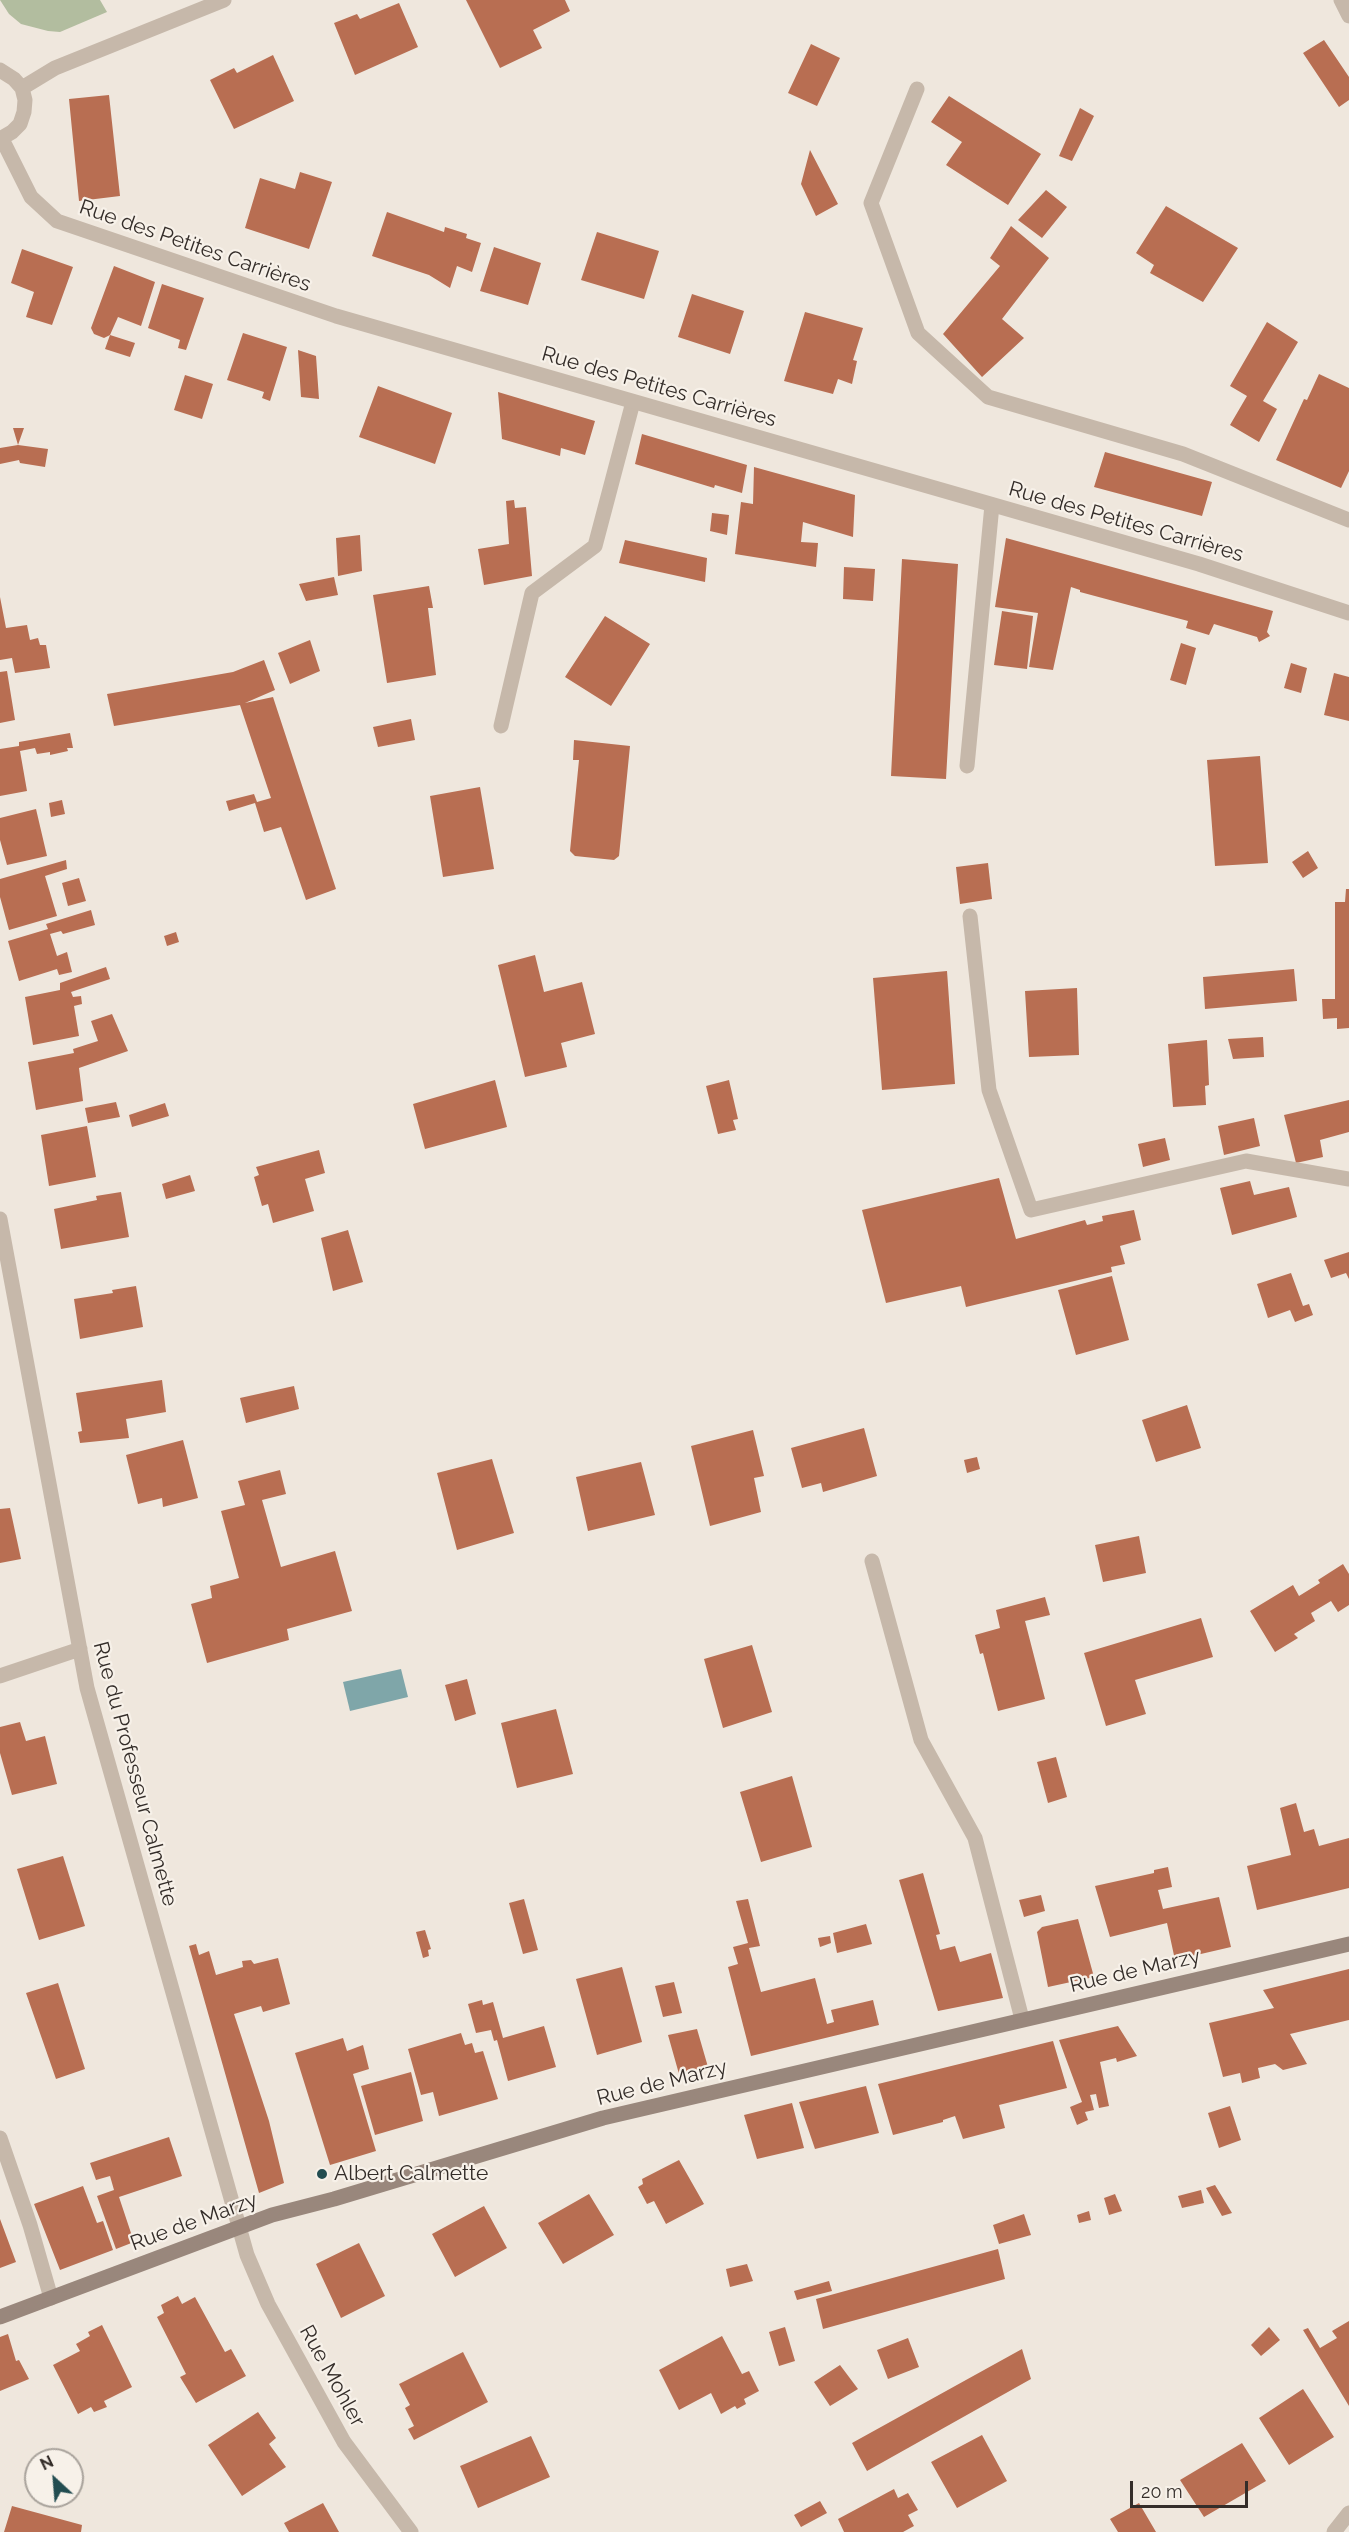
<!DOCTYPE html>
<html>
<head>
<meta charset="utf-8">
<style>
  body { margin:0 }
  #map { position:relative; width:1349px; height:2532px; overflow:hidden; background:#efe7dd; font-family:Raleway,sans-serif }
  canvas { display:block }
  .north { position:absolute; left:24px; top:2448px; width:60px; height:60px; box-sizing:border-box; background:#f7f1e9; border:2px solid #a9a39c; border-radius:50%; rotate:334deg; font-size:16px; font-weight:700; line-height:24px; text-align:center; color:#342d29 }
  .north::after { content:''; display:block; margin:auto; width:21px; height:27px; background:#234d51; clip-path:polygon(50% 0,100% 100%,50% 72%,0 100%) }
  .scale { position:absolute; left:1130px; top:2481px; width:118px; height:27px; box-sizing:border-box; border:3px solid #342d29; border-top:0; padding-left:8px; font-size:18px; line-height:21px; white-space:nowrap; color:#342d29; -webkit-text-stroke:4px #f7f1e9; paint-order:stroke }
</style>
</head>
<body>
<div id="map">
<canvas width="1349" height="2532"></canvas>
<div class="north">N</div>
<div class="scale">20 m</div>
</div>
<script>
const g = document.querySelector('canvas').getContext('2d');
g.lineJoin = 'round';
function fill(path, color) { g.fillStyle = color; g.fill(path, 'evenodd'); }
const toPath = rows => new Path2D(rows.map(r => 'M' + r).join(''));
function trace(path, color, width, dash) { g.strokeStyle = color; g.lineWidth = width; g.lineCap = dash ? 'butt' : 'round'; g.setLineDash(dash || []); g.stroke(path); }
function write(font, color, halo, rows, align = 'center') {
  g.font = font + ' Raleway,sans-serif'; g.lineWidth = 4.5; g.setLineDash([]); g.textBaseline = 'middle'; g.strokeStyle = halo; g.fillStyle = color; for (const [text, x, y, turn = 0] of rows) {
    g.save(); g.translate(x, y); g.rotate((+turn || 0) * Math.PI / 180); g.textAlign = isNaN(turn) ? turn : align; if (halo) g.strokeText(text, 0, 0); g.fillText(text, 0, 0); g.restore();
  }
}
fill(toPath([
  [0,0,100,0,107,12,60,32,48,31,21,24,9,14]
]), '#b2bd9f');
fill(toPath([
  [401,1669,408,1697,350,1711,343,1682]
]), '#7fa6a9');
fill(toPath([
  [466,0,565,0,570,11,533,30,542,48,500,68],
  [399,3,418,47,355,75,334,23,357,14,360,19],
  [1324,40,1349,77,1349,100,1339,107,1303,53],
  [811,44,840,58,817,106,788,93],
  [273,55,294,101,234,129,210,80,234,68,237,73],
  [109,95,120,196,79,201,69,99],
  [949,96,1041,154,1008,205,946,165,962,142,931,122],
  [1080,108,1094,116,1072,161,1059,156],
  [810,150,838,204,816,216,801,184],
  [300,172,332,182,309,249,245,228,260,178,295,189],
  [1046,190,1067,207,1042,238,1018,220],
  [1166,206,1238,248,1203,302,1150,273,1154,265,1136,253],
  [387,212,444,232,445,227,467,234,466,238,481,243,472,272,457,266,450,288,429,275,372,256],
  [1011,226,1049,258,1002,319,1024,338,982,377,943,334,1000,266,990,258],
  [597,232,659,251,644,299,581,280],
  [494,247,541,263,528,305,480,291],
  [22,249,73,267,52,325,26,317,34,292,11,283],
  [114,266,155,282,141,326,118,317,110,335,135,343,130,357,105,349,110,335,104,338,94,334,91,328],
  [162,284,204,298,186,350,178,348,180,340,148,328],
  [692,294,744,311,730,354,678,337],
  [805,312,863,328,853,360,857,361,852,384,838,379,833,394,784,381],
  [1267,322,1298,342,1263,401,1277,409,1259,442,1230,425,1247,396,1230,386],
  [243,333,287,347,270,401,262,398,264,392,227,380],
  [298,350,316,356,319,399,301,397],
  [1319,374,1349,388,1349,471,1341,488,1276,460,1304,399,1307,400],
  [185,375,213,384,202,419,174,410],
  [378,386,452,413,435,464,359,437],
  [498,392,595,421,585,455,561,448,560,456,502,439],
  [13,428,24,428,18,445,48,449,45,467,20,463,19,460,0,464,0,448,18,445],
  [642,434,747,465,742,493,715,485,714,488,635,464],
  [1105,452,1212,482,1202,516,1094,487],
  [754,467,855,495,853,537,803,522,801,542,818,543,816,567,735,554,741,502,753,504],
  [514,500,515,508,526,507,532,576,484,585,478,549,509,544,506,501],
  [712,513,729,515,727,535,710,531],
  [360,535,362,571,338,576,336,538],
  [1006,538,1273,611,1267,632,1270,636,1259,642,1257,637,1214,624,1209,635,1186,628,1188,621,1080,592,1080,590,1071,587,1053,670,1029,667,1038,613,995,607],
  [625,540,707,558,705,582,619,563],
  [902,559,958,564,946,779,891,776],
  [844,567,875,569,873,601,843,599],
  [334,577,338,595,306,601,299,584],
  [429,586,433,608,428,608,436,675,387,683,373,595],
  [0,597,6,628,27,625,30,640,38,638,40,645,46,645,50,668,15,673,12,658,0,660],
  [1002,611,1033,616,1027,669,994,665],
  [605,616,650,644,611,706,565,677],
  [310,640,320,671,290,684,278,653],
  [1181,643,1196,648,1186,685,1170,680],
  [264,660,275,690,245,703,273,697,336,889,306,900,281,827,264,832,255,803,229,811,226,801,254,794,257,802,271,798,240,705,114,726,107,694,233,672],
  [1291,663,1307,668,1301,693,1284,688],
  [7,671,15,720,0,723,0,672],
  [1334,673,1349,677,1349,721,1324,715],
  [411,719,415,740,378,747,373,727],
  [70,733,73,748,67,748,68,751,50,755,50,752,37,754,35,748,20,751,27,791,0,796,0,749,19,746,19,742],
  [574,740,630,746,619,856,614,860,575,856,570,851,579,760,573,760],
  [1260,756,1268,863,1215,866,1207,760],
  [480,787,494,869,443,877,430,796],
  [62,800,65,814,51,817,49,803],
  [36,809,47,856,7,865,0,840,0,818],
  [1308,851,1318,868,1303,878,1292,862],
  [66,860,67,869,45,876,57,916,9,930,0,897,0,879],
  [988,863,992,899,960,904,956,867],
  [79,878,86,901,68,906,62,883],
  [1346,889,1349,889,1349,1028,1337,1029,1337,1018,1323,1019,1322,999,1335,999,1335,902,1345,902],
  [91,910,95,925,63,934,61,931,50,934,57,956,67,952,72,972,59,975,57,969,19,981,8,941,48,929,46,924],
  [176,932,179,942,167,946,164,936],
  [535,955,544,992,582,982,595,1034,561,1043,567,1067,525,1077,498,965],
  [106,967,110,979,71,992,73,997,81,996,82,1004,74,1006,79,1036,33,1045,25,997,60,990,60,983],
  [1294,969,1297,1001,1205,1009,1203,977],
  [947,971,955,1084,882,1090,873,978],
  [1077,988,1079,1055,1029,1057,1025,991],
  [112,1014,128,1051,79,1068,83,1101,36,1110,28,1062,74,1053,73,1049,98,1041,91,1021],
  [1263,1037,1264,1057,1233,1059,1228,1039],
  [1207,1040,1209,1085,1205,1086,1206,1105,1173,1107,1168,1044],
  [495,1080,507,1127,425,1149,413,1104],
  [729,1080,738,1119,733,1120,736,1130,718,1134,706,1086],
  [1349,1100,1349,1132,1320,1140,1323,1157,1296,1163,1284,1115],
  [116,1102,120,1117,88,1123,85,1108],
  [165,1103,169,1116,132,1127,129,1115],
  [1254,1118,1260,1146,1224,1155,1218,1126],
  [87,1126,96,1177,49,1186,41,1135],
  [1165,1138,1170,1160,1143,1167,1138,1144],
  [319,1150,325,1173,305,1179,314,1211,273,1223,268,1204,262,1206,254,1177,259,1175,256,1167],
  [190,1175,195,1191,166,1199,162,1184],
  [999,1178,1016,1239,1085,1220,1087,1225,1103,1221,1102,1216,1134,1210,1141,1240,1120,1246,1125,1264,1111,1267,1112,1272,966,1307,961,1286,886,1303,862,1210],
  [1250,1181,1254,1195,1289,1187,1297,1217,1232,1235,1220,1188],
  [121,1192,129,1237,61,1249,54,1209,97,1200,96,1196],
  [348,1230,363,1282,333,1291,321,1238],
  [1349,1252,1349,1279,1346,1273,1331,1278,1324,1260],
  [1291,1273,1303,1306,1309,1304,1313,1315,1295,1322,1290,1310,1268,1318,1257,1284],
  [1112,1276,1129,1340,1076,1355,1058,1290],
  [136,1286,143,1327,80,1339,74,1299,113,1293,112,1290],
  [162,1380,166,1412,126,1419,129,1438,80,1443,78,1432,82,1431,76,1393],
  [294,1386,299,1409,246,1423,240,1398],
  [1187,1405,1201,1448,1156,1462,1142,1420],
  [864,1428,877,1476,823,1492,821,1483,802,1488,791,1448],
  [753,1430,764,1476,754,1478,761,1512,710,1526,691,1446],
  [183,1440,198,1498,163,1507,162,1498,138,1504,126,1455],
  [977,1457,980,1469,967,1473,964,1460],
  [492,1459,514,1533,457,1550,437,1473],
  [641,1462,655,1515,588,1531,576,1477],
  [280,1470,286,1494,262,1500,281,1567,335,1551,352,1611,287,1629,289,1640,207,1663,191,1604,212,1598,210,1586,239,1578,221,1511,245,1505,238,1481],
  [10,1508,21,1559,0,1563,0,1509],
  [1139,1536,1146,1573,1103,1582,1095,1545],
  [1343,1564,1349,1574,1349,1605,1338,1612,1331,1601,1311,1613,1315,1621,1294,1634,1298,1638,1275,1652,1250,1611,1293,1585,1299,1596,1320,1583,1318,1580],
  [1045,1597,1050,1615,1025,1621,1045,1699,998,1711,983,1653,980,1654,975,1635,1000,1628,996,1610],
  [1201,1618,1213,1657,1135,1680,1146,1714,1106,1726,1084,1653],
  [752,1645,772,1712,723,1728,704,1659],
  [467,1679,476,1714,455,1721,445,1685],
  [556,1709,573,1774,517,1788,501,1723],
  [20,1722,26,1741,45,1736,57,1784,12,1795,0,1753,0,1727],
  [1056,1757,1067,1797,1048,1803,1037,1762],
  [792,1776,812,1847,761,1862,740,1792],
  [1296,1803,1304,1832,1314,1829,1319,1846,1349,1838,1349,1888,1257,1910,1247,1866,1291,1855,1280,1808],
  [63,1856,85,1926,39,1940,17,1869],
  [1168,1867,1172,1887,1158,1890,1163,1909,1219,1897,1231,1947,1175,1960,1167,1923,1110,1937,1095,1886,1154,1873,1154,1870],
  [923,1873,940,1934,936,1935,940,1950,955,1946,960,1962,991,1953,1003,1998,938,2011,899,1880],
  [1041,1895,1045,1911,1024,1917,1019,1900],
  [524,1899,538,1950,523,1954,509,1903],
  [748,1899,760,1946,749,1948,761,1992,815,1978,827,2024,834,2022,831,2010,873,2000,879,2025,751,2056,728,1967,738,1964,733,1947,748,1943,736,1901],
  [1078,1919,1094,1977,1048,1987,1037,1932,1042,1927],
  [866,1924,872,1944,837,1953,833,1933],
  [425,1930,431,1949,428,1950,429,1956,423,1958,416,1932],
  [830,1936,831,1943,820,1947,818,1938],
  [196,1944,199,1955,209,1951,216,1975,243,1967,242,1961,251,1960,254,1964,278,1958,290,2004,263,2012,261,2006,234,2014,269,2121,284,2183,259,2193,189,1946],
  [622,1967,642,2042,597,2055,576,1979],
  [1349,1969,1349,2020,1290,2034,1307,2064,1283,2070,1275,2064,1258,2068,1260,2078,1242,2083,1240,2073,1223,2077,1209,2023,1274,2008,1263,1990],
  [674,1982,682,2013,663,2017,655,1986],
  [58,1983,85,2069,56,2079,26,1993],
  [482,2000,483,2005,493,2002,503,2038,544,2026,556,2067,508,2081,497,2040,494,2041,491,2030,476,2033,468,2004],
  [1118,2026,1137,2056,1117,2062,1116,2058,1100,2062,1109,2106,1099,2108,1096,2094,1090,2095,1094,2110,1085,2112,1088,2120,1077,2125,1070,2107,1082,2102,1059,2040],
  [697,2029,708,2067,679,2074,668,2035],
  [461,2033,465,2045,472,2043,475,2053,483,2051,498,2099,439,2116,433,2092,421,2095,408,2049],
  [343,2038,347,2051,363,2045,369,2069,353,2074,376,2151,330,2165,295,2053],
  [1053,2041,1067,2088,999,2105,1005,2128,963,2139,955,2116,943,2120,943,2122,893,2135,878,2084],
  [411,2072,423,2121,375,2135,361,2086],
  [866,2086,879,2133,815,2149,799,2102],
  [792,2103,804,2148,757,2159,744,2115],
  [1230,2106,1241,2140,1219,2148,1208,2113],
  [169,2137,182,2176,119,2197,134,2242,116,2249,97,2196,114,2190,110,2176,96,2180,90,2163],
  [679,2160,704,2204,666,2224,654,2201,647,2204,638,2187,643,2184,642,2179],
  [1215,2185,1232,2213,1222,2216,1206,2188],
  [83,2186,97,2223,103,2221,113,2250,60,2270,34,2204],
  [1201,2190,1204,2203,1182,2208,1178,2196],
  [589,2194,614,2235,563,2264,538,2223],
  [1115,2194,1122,2211,1109,2215,1104,2198],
  [484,2206,507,2248,455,2277,432,2234],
  [1089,2211,1091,2220,1079,2223,1077,2215],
  [1024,2214,1031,2235,999,2244,993,2225],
  [0,2219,16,2262,0,2268],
  [359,2243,385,2296,341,2318,316,2264],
  [998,2249,1005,2279,823,2329,816,2299],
  [747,2264,753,2281,730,2287,726,2269],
  [829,2281,832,2291,797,2300,794,2291],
  [178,2296,182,2304,195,2297,225,2352,231,2349,246,2376,196,2403,180,2377,186,2374,157,2317,164,2313,161,2305],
  [1349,2321,1349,2406,1303,2330,1308,2328,1320,2348,1337,2338,1332,2331],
  [102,2325,132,2387,104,2401,107,2407,94,2412,91,2407,78,2414,53,2365,80,2351,76,2344,90,2336,88,2332],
  [785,2327,795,2361,779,2366,769,2332],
  [1269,2327,1280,2340,1261,2356,1251,2345],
  [8,2334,16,2361,19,2360,29,2379,0,2391,0,2337],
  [722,2336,742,2374,749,2371,759,2391,744,2399,746,2404,737,2409,735,2406,721,2414,711,2393,679,2410,659,2370],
  [908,2338,919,2367,888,2379,877,2350],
  [1022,2349,1031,2379,867,2471,852,2443],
  [463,2352,488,2402,414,2440,408,2429,414,2426,405,2408,410,2405,399,2384],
  [840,2365,858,2389,830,2406,814,2382],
  [1303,2389,1334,2437,1289,2465,1259,2418],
  [258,2412,276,2438,269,2444,286,2467,242,2496,208,2445],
  [982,2435,1007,2481,957,2508,931,2462],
  [531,2436,550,2477,478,2508,460,2466],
  [1242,2443,1266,2481,1204,2517,1180,2480],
  [894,2489,898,2498,908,2493,918,2510,908,2515,914,2526,903,2532,844,2532,838,2519],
  [820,2501,827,2513,801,2527,794,2515],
  [323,2503,339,2532,289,2532,284,2523],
  [1139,2503,1156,2532,1118,2532,1110,2519],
  [12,2506,82,2525,81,2532,4,2532]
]), '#b86e52');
trace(toPath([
  [501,726,532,593,595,546,633,402],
  [967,766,992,505],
  [970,916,989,1090,1031,1210,1246,1161,1349,1179],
  [872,1561,921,1740,975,1838,1022,2019],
  [0,2138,30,2225,51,2298]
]), '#c6b8aa', 15);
trace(toPath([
  [1341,0,1349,16],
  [0,70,14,79,22,88,25,100,24,112,20,124,12,132,0,139],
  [22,88,55,68,224,0],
  [917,89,871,203,918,333,988,397,1183,454,1349,520],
  [2,139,31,197,57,221,336,316,1199,564,1349,613],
  [0,1219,87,1688,247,2255,268,2304,344,2442,411,2532],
  [0,1676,80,1649]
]), '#c6b8aa', 15);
trace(toPath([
  [1334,2532,1349,2513]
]), '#c6b8aa', 15);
trace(toPath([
  [0,2317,272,2215,334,2199,603,2118,1349,1944]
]), '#99877c', 15);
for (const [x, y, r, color] of [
  [322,2174,6,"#234d51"]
]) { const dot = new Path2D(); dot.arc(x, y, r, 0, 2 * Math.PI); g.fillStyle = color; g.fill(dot); trace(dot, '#f7f1e9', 2); }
write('21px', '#342d29', '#f7f1e9', [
  ["Rue des Petites Carrières",195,246,19],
  ["Rue des Petites Carrières",659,387,16],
  ["Rue des Petites Carrières",1126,522,16],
  ["Rue du Professeur Calmette",135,1774,75],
  ["Rue de Marzy",1135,1971,-13],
  ["Rue de Marzy",662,2083,-14],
  ["Rue de Marzy",194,2222,-20],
  ["Rue Mohler",332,2376,61]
]);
write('21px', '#342d29', '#f7f1e9', [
  ["Albert Calmette",334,2174]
], 'left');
</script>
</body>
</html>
